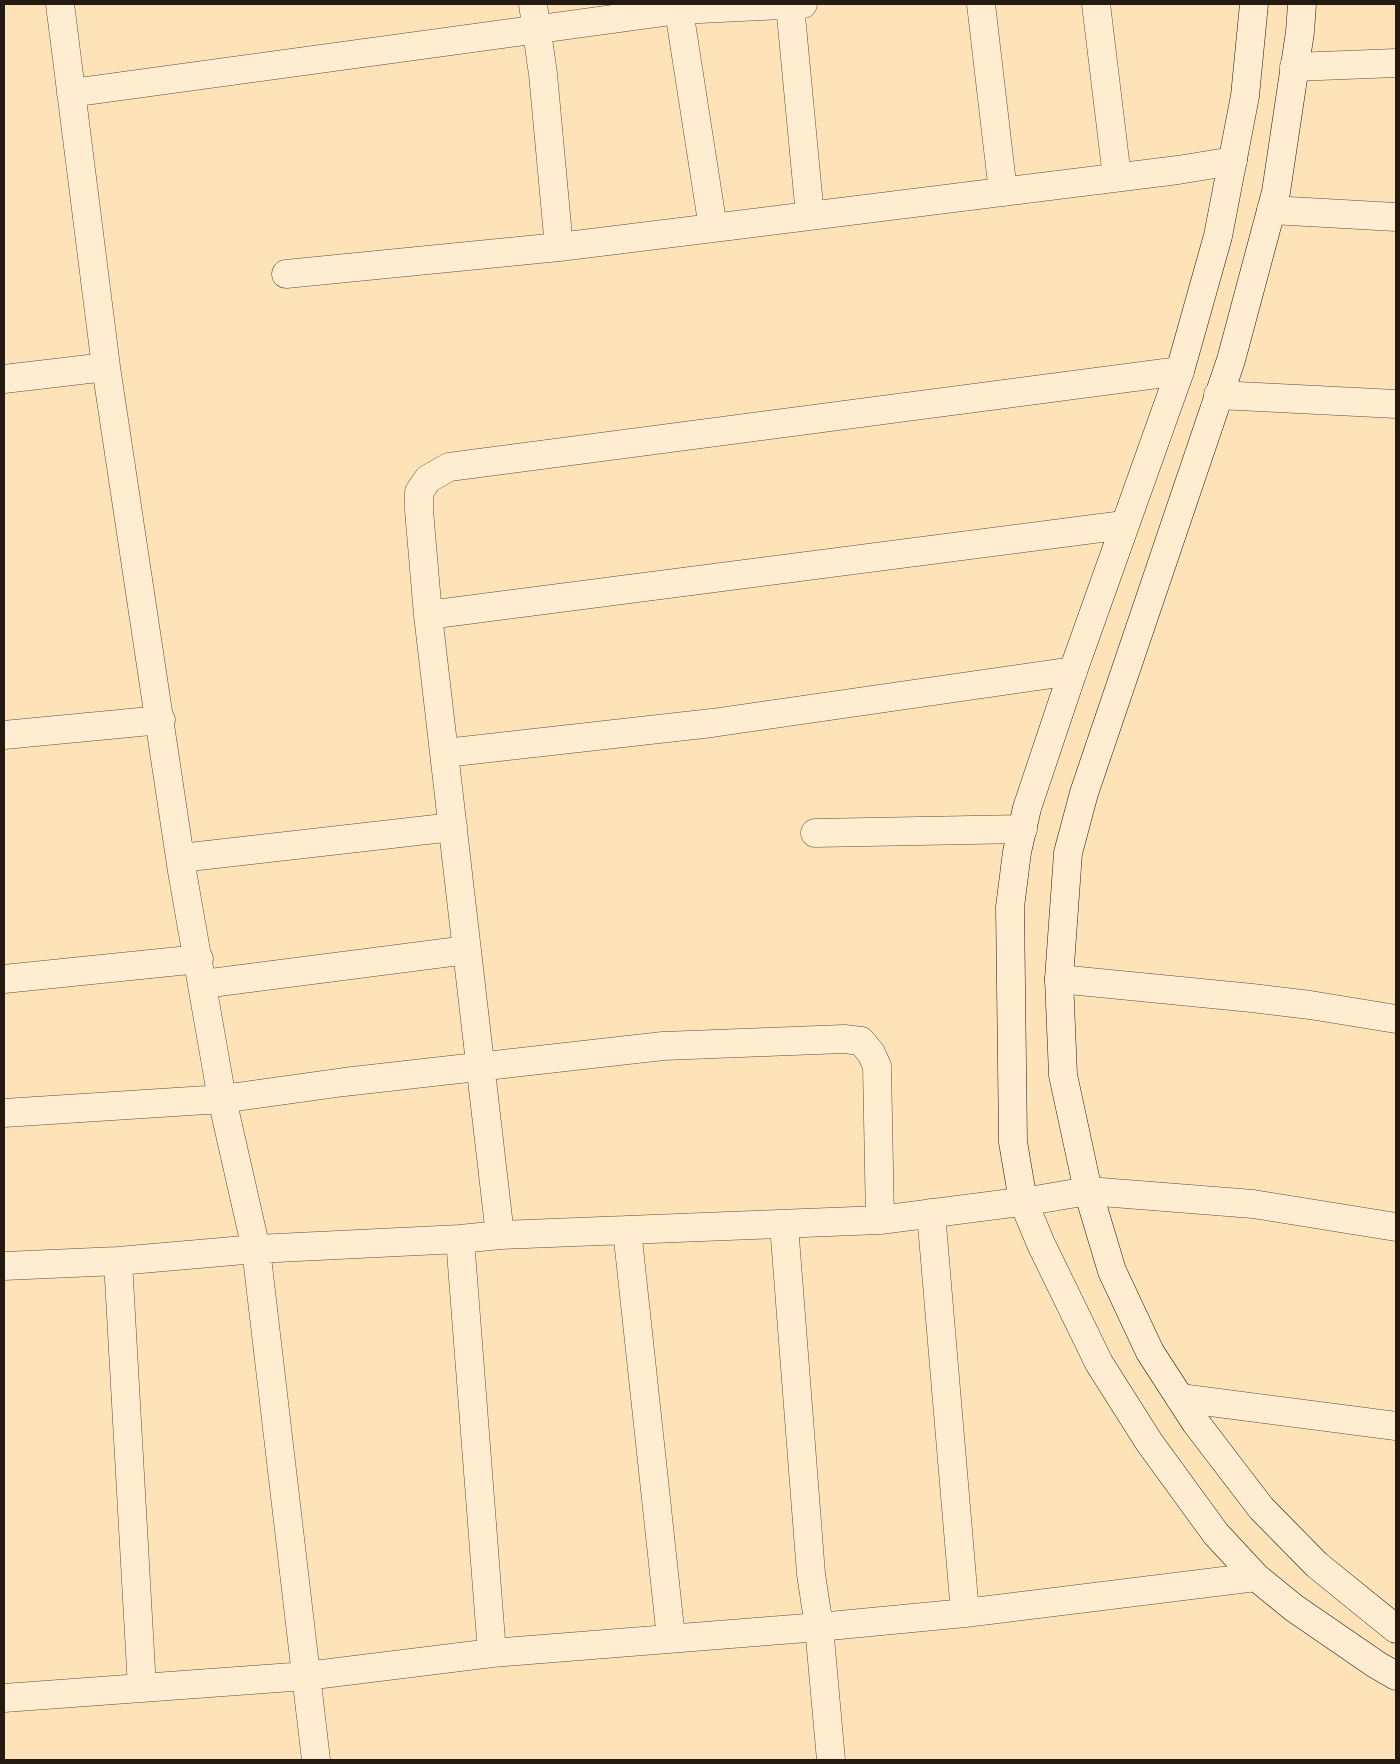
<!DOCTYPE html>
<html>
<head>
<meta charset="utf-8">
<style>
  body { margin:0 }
  #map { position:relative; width:1400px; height:1764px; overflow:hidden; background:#fde3b7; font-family:"Sorts Mill Goudy",serif }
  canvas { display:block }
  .frame { position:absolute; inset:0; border:5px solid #251a12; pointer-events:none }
</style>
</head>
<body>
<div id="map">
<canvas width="1400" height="1764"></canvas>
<div class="frame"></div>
</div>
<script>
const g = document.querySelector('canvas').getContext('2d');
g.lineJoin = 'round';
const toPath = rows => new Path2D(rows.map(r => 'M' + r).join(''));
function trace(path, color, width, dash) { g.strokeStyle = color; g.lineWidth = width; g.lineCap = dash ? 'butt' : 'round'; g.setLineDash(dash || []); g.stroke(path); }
const street = toPath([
  [60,4,106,367,182,871,222,1099,256,1249,316,1760],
  [533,4,543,74,559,247],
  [678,4,713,228],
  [981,4,1003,192],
  [1096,4,1117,177],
  [790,5,810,216],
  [1294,67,1396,63],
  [71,93,679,10,803,4],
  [1271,210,1396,217],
  [286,274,559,247,713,228,1178,170,1233,161],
  [4,379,106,367],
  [1218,395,1396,404],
  [428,615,1124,525],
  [4,735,161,720],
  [445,753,712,723,1073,671],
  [815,833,1023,829],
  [181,858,453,827],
  [4,979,199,959],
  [1059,979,1252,998,1310,1005,1396,1019],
  [203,984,467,950],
  [4,1113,222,1099,344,1082,663,1046,844,1039,861,1041,871,1053,877,1066,880,1220],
  [931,1213,965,1613],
  [784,1225,811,1574,819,1627,831,1760],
  [627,1230,671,1638],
  [500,1235,428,615,419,510,419,492,428,479,449,467,1180,371],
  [460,1239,492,1653],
  [118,1261,142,1688],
  [4,1266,118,1261,256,1249,460,1239,500,1235,880,1220,1035,1200,1088,1191,1253,1204,1396,1227],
  [1180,1398,1396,1426],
  [4,1698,306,1676,492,1653,819,1627,965,1613,1256,1577]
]);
const secondary = toPath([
  [1254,4,1245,96,1218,236,1180,371,1073,671,1027,808,1017,852,1010,907,1013,1142,1023,1201,1041,1244,1099,1363,1149,1442,1216,1534,1256,1577,1294,1608,1377,1665,1396,1676],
  [1302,4,1300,32,1276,192,1231,360,1084,793,1068,853,1059,979,1063,1075,1088,1191,1112,1271,1150,1352,1196,1423,1261,1508,1317,1565,1396,1629]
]);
trace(street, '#5b4c3b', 29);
trace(secondary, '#251a12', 29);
trace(street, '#feedd0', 28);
trace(secondary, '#feedd0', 28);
</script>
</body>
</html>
